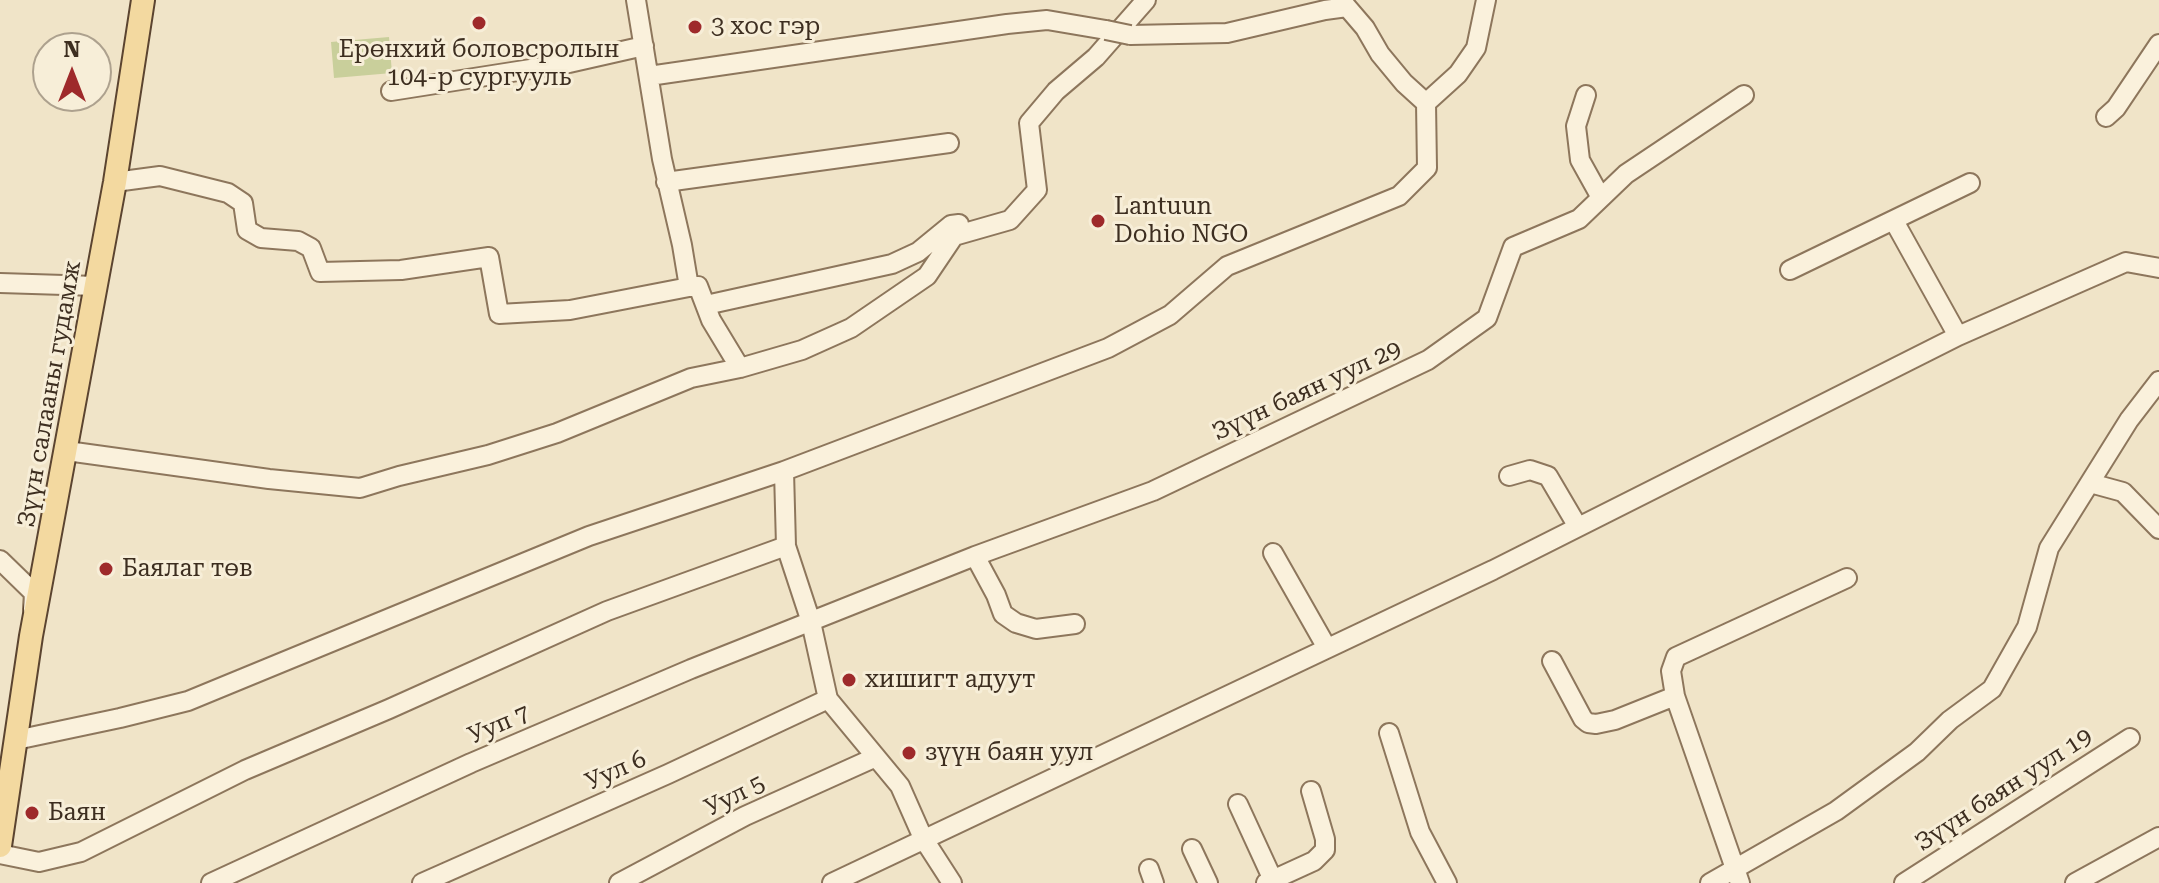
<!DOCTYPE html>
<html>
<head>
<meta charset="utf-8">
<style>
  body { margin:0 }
  #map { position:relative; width:2159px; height:883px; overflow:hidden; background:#f0e4c8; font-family:"Roboto Serif",serif }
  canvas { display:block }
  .north { position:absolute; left:32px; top:32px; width:80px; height:80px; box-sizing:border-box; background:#f7eed8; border:2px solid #ada18e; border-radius:50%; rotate:0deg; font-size:22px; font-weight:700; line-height:32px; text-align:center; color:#3d2e20 }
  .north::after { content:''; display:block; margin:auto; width:28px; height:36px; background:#9e2a2b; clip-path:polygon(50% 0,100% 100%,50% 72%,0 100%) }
</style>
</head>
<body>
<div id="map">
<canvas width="2159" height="883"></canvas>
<div class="north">N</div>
</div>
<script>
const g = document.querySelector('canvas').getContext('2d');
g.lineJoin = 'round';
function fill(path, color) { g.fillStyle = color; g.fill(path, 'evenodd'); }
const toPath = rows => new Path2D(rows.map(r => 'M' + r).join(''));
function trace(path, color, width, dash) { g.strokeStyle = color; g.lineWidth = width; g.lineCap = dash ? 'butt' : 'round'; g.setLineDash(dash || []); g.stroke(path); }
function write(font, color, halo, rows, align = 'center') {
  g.font = font + ' "Roboto Serif",serif'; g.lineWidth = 6; g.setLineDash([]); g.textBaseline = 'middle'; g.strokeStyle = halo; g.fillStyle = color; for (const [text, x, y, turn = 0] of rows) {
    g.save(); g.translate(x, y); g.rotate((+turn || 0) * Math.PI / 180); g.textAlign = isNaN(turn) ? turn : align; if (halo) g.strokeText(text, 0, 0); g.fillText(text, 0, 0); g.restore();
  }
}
fill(toPath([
  [389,37,392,73,334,78,331,42]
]), '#c9cf9b');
const minor = toPath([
  [636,0,662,159,682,245,689,287,698,286,711,320,740,368],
  [1130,35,1227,33,1325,10,1347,7,1365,28,1380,54,1404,83,1426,103],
  [649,76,1007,24,1047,20,1106,30],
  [391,91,569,63,644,46],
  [1586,95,1576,126,1580,160,1600,196],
  [2106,117,2116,108,2159,44],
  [115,182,160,176,228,193,243,203,247,230,261,238,298,241,311,248,320,272,401,270,489,257,499,314,570,310,689,287],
  [666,182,949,143],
  [1894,221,1958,336],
  [1790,270,1970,183],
  [0,283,96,286],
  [706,305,892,264,918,252,951,225,959,224],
  [67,451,269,479,360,488,399,476,488,455,557,433,691,378,740,368,802,350,851,328,927,276,954,236,1010,220,1037,190,1029,123,1056,91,1096,57,1146,0],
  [1509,476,1530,470,1548,476,1578,527],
  [2090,483,2123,492,2159,529],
  [1273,553,1327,648],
  [975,556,996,595,1003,614,1016,623,1036,629,1075,624],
  [0,560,34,593,33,609],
  [1552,661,1583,719,1588,723,1596,724,1615,720,1675,696],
  [1389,733,1420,832,1447,883],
  [16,740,120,718,188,701,589,536,784,471],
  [1238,804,1273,880],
  [1192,849,1208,883],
  [0,854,39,862,81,852,245,770,389,709,607,611,786,546],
  [1149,869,1154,883],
  [211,883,471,763,691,669,975,556,1153,491,1428,360,1487,318,1513,247,1579,219,1626,174,1744,95],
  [422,883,668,774,828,699],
  [619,883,745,816,876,757],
  [832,883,1493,570,1958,336,2126,262,2159,268],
  [952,883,923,838,900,786,828,699,811,622,786,546,784,471,1108,348,1170,315,1227,266,1399,196,1427,168,1426,103,1458,74,1476,48,1486,0],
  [1266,883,1314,861,1325,850,1325,839,1311,791],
  [1710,883,1836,811,1917,752,1950,720,1992,689,2027,627,2049,548,2129,420,2159,381],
  [1740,883,1675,696,1671,671,1676,657,1847,578],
  [1904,883,2130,738],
  [2075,883,2159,837]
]);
const major = toPath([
  [0,846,31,636,115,182,143,0]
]);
trace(minor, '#8d765c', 22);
trace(major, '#5b4430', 26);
trace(minor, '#faf1dc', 18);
trace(major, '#f3d9a0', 22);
const minorBridge = toPath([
  [1106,30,1130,35]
]);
trace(minorBridge, '#8d765c', 22, []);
trace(minorBridge, '#faf1dc', 18);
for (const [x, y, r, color] of [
  [479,23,8,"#9e2a2b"],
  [695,27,8,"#9e2a2b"],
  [1098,221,8,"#9e2a2b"],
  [106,569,8,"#9e2a2b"],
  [849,680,8,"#9e2a2b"],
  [909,753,8,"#9e2a2b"],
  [32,813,8,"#9e2a2b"]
]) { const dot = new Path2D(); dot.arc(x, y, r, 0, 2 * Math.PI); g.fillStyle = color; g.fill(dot); trace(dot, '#f7eed8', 3); }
write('24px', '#3d2e20', '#f7eed8', [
  ["3 хос гэр",711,27],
  ["Ерөнхий боловсролын",479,50,"center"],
  ["104-р сургууль",479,78,"center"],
  ["Lantuun",1114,207],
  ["Dohio NGO",1114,235],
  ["Баялаг төв",122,569],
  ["хишигт адуут",865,680],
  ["зүүн баян уул",925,753],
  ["Баян",48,813]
], 'left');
write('24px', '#3d2e20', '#f7eed8', [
  ["Зүүн баян уул 29",1307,391,-25],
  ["Зүүн салааны гудамж",50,394,-80],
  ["Ууп 7",499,725,-23],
  ["Уул 6",616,771,-24],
  ["Зүүн баян уул 19",2004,790,-33],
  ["Уул 5",735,796,-26]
]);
</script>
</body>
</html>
